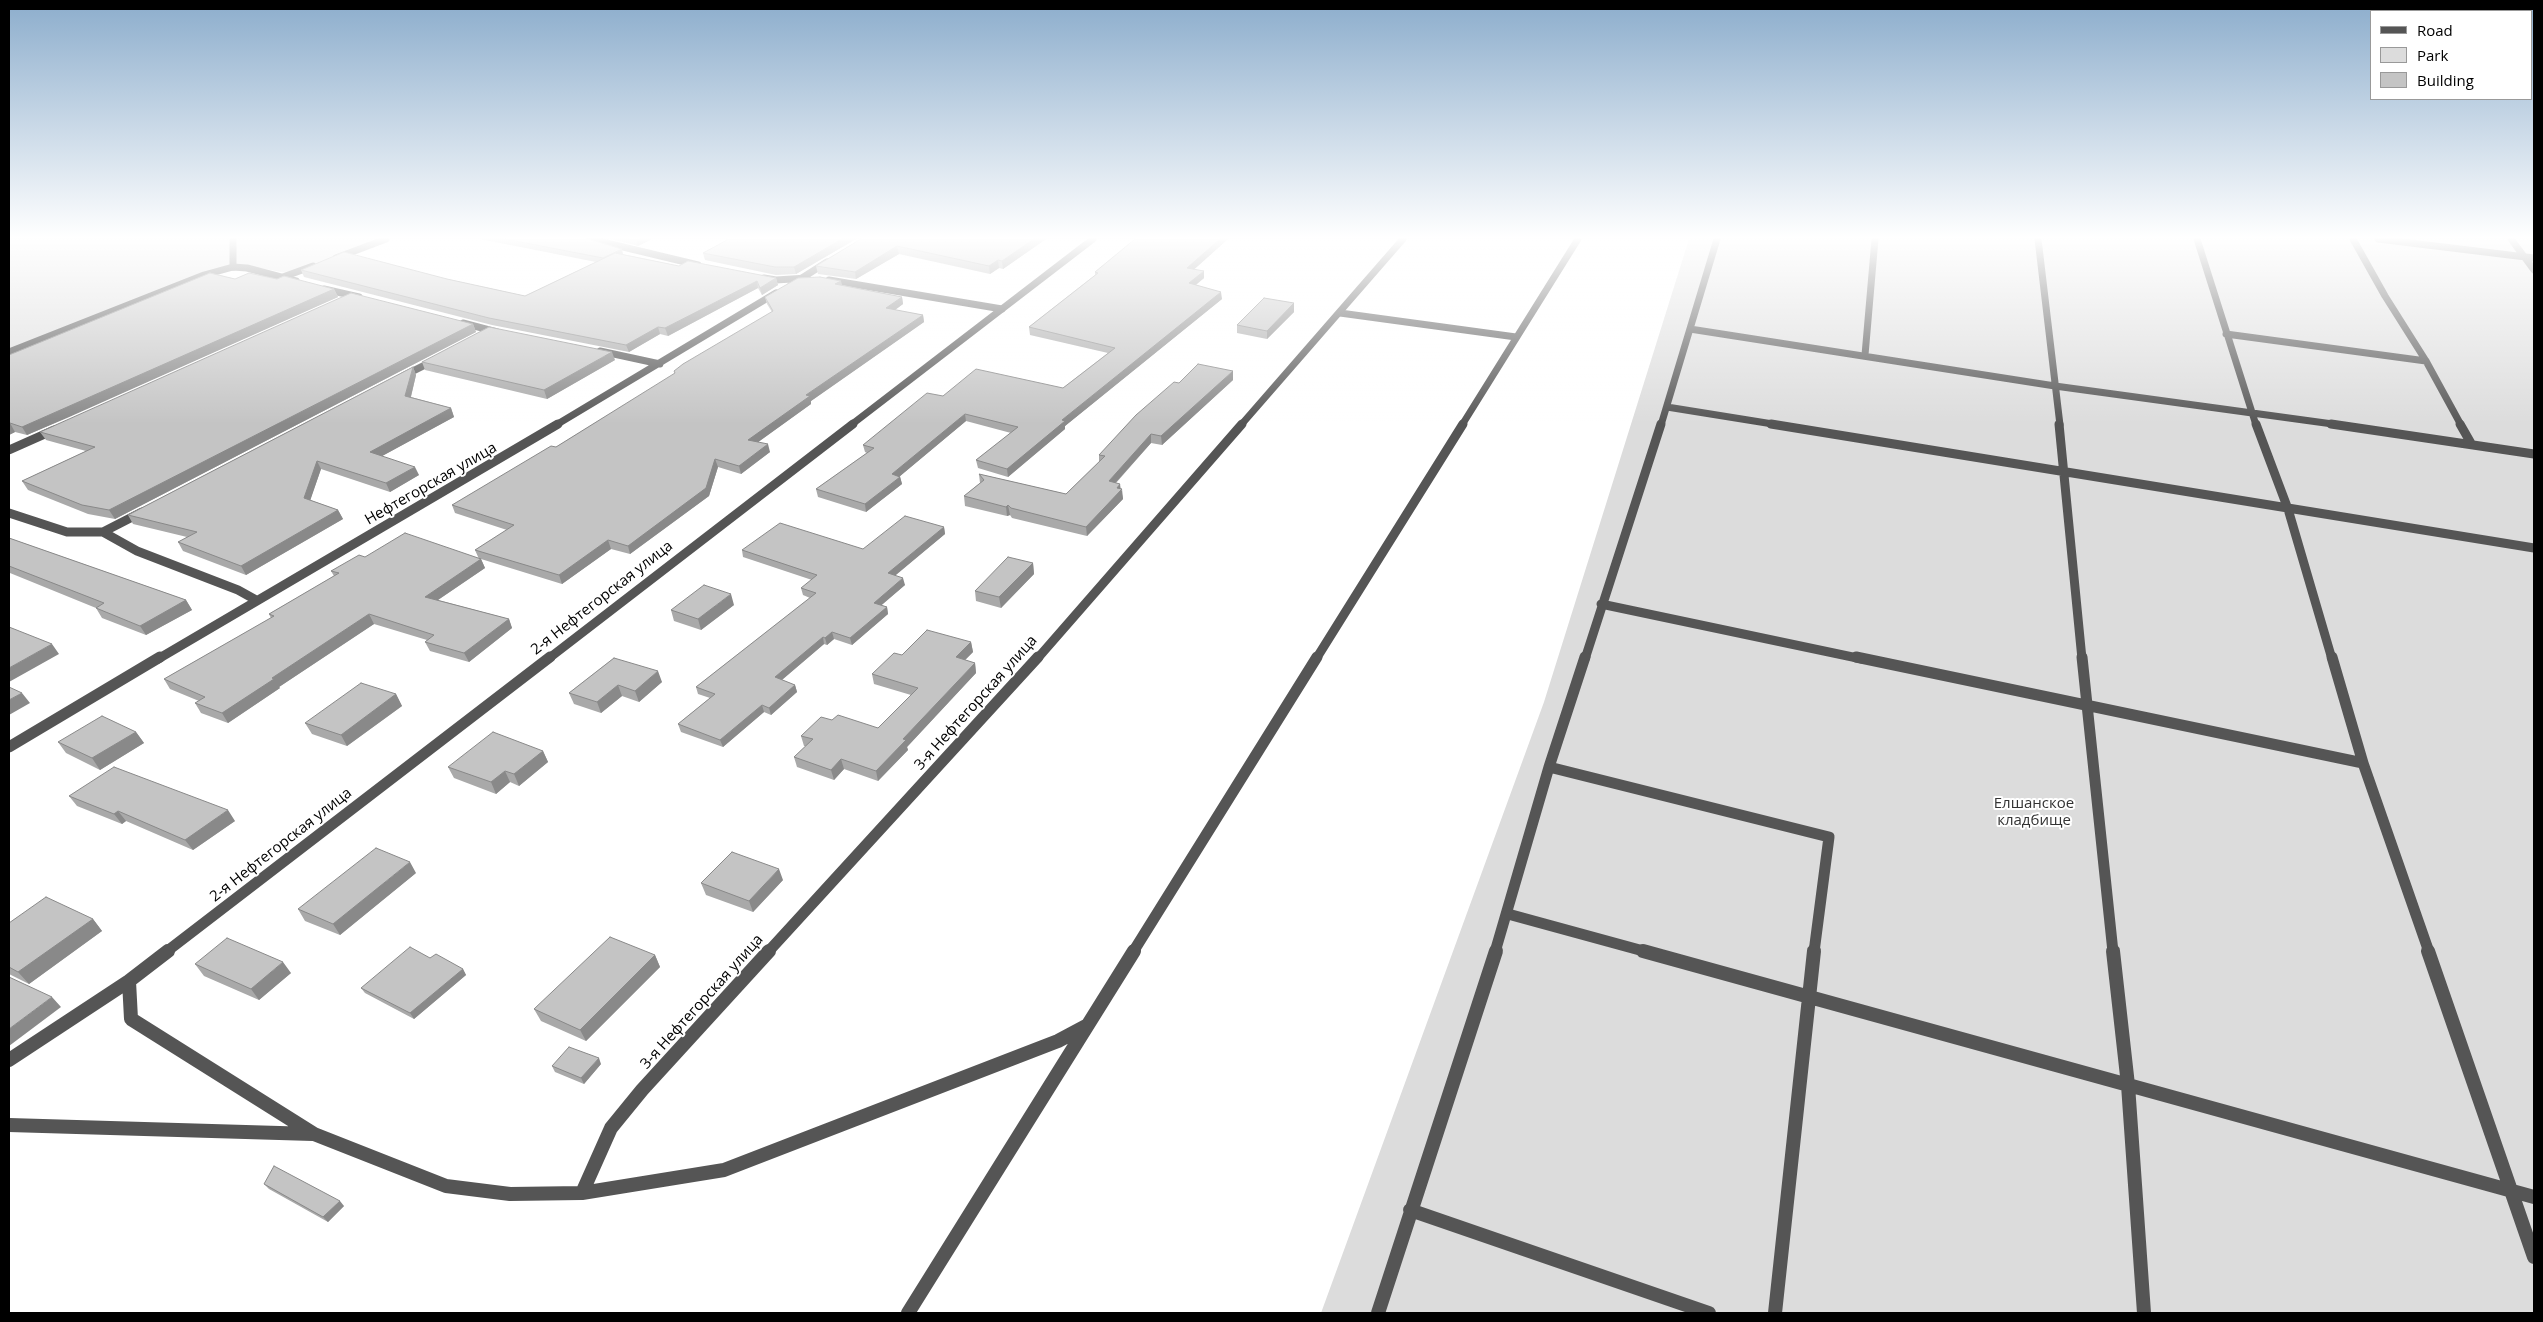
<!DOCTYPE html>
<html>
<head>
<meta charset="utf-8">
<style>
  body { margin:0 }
  #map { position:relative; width:2543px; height:1322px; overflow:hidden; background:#fff; font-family:"Open Sans",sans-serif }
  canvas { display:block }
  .frame { position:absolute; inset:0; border:10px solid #000; pointer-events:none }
  .legend { position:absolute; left:2370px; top:10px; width:162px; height:90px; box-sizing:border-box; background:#fff; border:1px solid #999; margin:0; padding:6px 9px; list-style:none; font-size:15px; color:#000 }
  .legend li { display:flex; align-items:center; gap:10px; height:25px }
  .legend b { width:25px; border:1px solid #999 }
</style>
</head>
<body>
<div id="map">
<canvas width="2543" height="1322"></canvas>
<div class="frame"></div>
<ul class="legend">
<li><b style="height:6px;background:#555"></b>Road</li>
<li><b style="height:14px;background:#dcdcdc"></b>Park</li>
<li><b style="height:14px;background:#c4c4c4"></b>Building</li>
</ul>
</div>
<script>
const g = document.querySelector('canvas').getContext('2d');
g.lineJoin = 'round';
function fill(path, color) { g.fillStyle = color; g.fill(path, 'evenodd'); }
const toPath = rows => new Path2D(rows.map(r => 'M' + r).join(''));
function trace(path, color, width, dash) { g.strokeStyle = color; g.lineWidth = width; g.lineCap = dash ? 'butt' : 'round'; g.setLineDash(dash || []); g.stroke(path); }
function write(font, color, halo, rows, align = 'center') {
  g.font = font + ' "Open Sans",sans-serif'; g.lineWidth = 4; g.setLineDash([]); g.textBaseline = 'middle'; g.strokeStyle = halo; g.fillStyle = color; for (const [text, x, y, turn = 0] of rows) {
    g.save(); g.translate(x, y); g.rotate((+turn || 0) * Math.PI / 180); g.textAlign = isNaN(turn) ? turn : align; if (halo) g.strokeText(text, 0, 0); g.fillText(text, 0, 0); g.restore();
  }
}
fill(toPath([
  [9,239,382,239,296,272,287,273,243,265,9,349],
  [1689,239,2534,239,2534,1313,1321,1313,1544,702]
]), '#dcdcdc');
trace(toPath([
  [233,239,233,267],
  [590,239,698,265],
  [2038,239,2060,425],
  [2197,239,2256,425],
  [2353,239,2385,296,2426,361,2461,425],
  [2378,239,2534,258],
  [2511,239,2534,270],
  [336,258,386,239],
  [283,277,313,266],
  [764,278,776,280,807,278],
  [829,280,1002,309],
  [1340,313,1516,337],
  [1690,329,2055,386,2340,425],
  [2226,334,2426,361],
  [1865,355,1875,239],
  [1667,407,1779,425],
  [1661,425,1717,239]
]), '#555', 7);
trace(toPath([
  [1771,424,2534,548],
  [2059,424,2082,659],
  [2256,424,2288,509,2332,659],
  [2331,424,2534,454],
  [2460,424,2472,445],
  [1601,604,1862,659],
  [1585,659,1661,424]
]), '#555', 9);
trace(toPath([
  [1856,657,2363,763],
  [2082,657,2113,952],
  [2332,657,2363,763,2429,952],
  [1549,767,1829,837,1814,952],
  [1508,914,1647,952],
  [1495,952,1549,767,1585,657]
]), '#555', 11);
trace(toPath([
  [1643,951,2534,1197],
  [2113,951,2128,1085,2144,1313],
  [2428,951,2534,1257],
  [1410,1210,1709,1313],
  [1378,1313,1496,951],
  [1775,1313,1814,951]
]), '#555', 14);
trace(toPath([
  [791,285,827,262],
  [324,289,359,297],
  [463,323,497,332],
  [600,351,660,364],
  [9,352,204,275,233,267,247,268,296,281],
  [403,376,435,360],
  [556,425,776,293],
  [851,425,1093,239],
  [1241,425,1403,239],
  [1462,425,1578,239]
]), '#555', 7);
trace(toPath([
  [9,450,54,430],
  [9,513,67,532,103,532,137,551,238,590,256,600],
  [103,532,142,512],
  [158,659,558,424],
  [548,659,853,424],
  [1037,659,1242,424],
  [1316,659,1463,424]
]), '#555', 9);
trace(toPath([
  [9,747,160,657],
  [166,952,550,657],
  [768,952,1038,657],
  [1133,952,1317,657]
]), '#555', 11);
trace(toPath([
  [129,981,131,1019,314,1134,446,1186,510,1194,582,1193,724,1170,1058,1041,1088,1025],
  [9,1060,129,981,168,951],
  [9,1125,313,1134],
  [582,1193,611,1128,642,1090,769,951],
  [908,1313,1134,951]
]), '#555', 14);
fill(toPath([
  [480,239,588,239,623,254,622,254,679,266,776,278,778,285,762,295,758,288,668,336,660,334,629,352,492,325,304,277,301,270,447,279,525,296,596,262],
  [611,239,652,239,638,246],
  [729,239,856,239,796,274,776,275,705,260,703,253],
  [861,239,1046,239,1003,269,999,268,990,274,899,254,856,279,818,274,816,266],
  [1135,239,1228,239,1194,269,1204,278,1196,285,1222,299,1065,426,1065,429,1008,477,978,468,976,460,1011,433,966,421,900,476,902,484,866,512,818,497,816,489,867,453,865,452,863,445,943,396,1063,388,1108,353,1030,335,1029,327,1095,275,1095,272],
  [235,279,277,279,334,289,338,297,27,435,15,432,9,435,9,355],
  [842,285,902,297,903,304,895,310,923,315,924,322,811,401,811,404,758,442,770,452,741,474,718,467,709,496,630,554,611,549,562,584,481,559,485,568,438,600,509,619,512,628,469,662,430,651,425,642,427,640,374,624,279,687,280,688,228,723,201,713,195,703,199,701,170,689,164,679,271,618,269,614,334,576,331,571,365,557,479,559,475,550,507,530,455,513,452,505,556,447,675,374,674,371,772,312,767,304,765,297],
  [1294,303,1294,312,1267,339,1237,333,1237,325],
  [473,324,476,332,115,519,88,514,28,490,22,481,86,451,46,440,40,432],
  [615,360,547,399,425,370,422,362],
  [413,367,416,375,411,397,451,408,454,417,382,456,419,475,390,492,321,469,310,500,338,510,343,519,246,575,183,551,178,542,187,537,133,524,128,515],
  [1233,380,1162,445,1151,443,1116,483,1121,489,1123,499,1087,536,1012,518,1010,515,1007,516,965,506,964,496,980,483,979,474,1066,494,1099,462,1099,455,1179,383],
  [944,527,945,534,895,575,905,585,881,605,887,607,888,614,852,645,834,639,827,645,824,644,782,680,795,685,797,692,771,715,764,712,723,747,681,732,678,724,710,698,698,694,696,687,810,598,803,595,801,588,812,580,743,557,742,550,863,549],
  [9,538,186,600,192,610,146,635,102,618,96,608,10,573,9,574],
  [1033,563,1034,574,1001,608,976,601,975,591],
  [734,605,701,630,674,621,671,610],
  [971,642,973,652,965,660,975,663,976,673,907,747,908,750,878,781,844,769,834,780,797,767,794,757,806,746,804,746,801,736,832,720,878,728,911,695,874,684,872,674,902,655],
  [614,658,662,682,639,702,622,696,601,713,574,704,569,693],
  [396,694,402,706,347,746,312,734,305,723],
  [136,732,144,743,100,770,66,753,58,742],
  [543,751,548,762,519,786,510,782,496,794,454,778,448,767],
  [69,796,235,821,193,850,126,821,122,824,77,806],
  [416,873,340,935,305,921,298,909],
  [783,880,753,912,706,895,701,883],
  [93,919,102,931,29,984,9,974,9,923],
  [655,955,660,967,586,1041,541,1021,534,1009],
  [195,964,291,973,259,1000,204,976],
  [463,969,466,975,414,1019,365,993,361,988],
  [601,1064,584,1084,555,1072,552,1066],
  [264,1184,344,1206,328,1222,269,1189]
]), '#a9a9a9');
fill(toPath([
  [640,239,652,239,638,246,636,241],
  [842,239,856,239,796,274,794,267],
  [1034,239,1046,239,1003,269,1002,261],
  [1220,239,1228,239,1188,275,1187,268],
  [897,246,899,254,856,279,855,272],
  [622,249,623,254,604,264,603,258],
  [998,260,999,268,990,274,989,266],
  [1204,271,1204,278,1189,290,1189,283],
  [776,278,778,285,762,295,760,288],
  [757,281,758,288,668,336,665,328],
  [841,281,843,288,835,284],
  [334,289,338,297,67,418,27,435,22,427],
  [1221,292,1222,299,1065,426,1065,429,1008,477,1007,469,1062,420],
  [902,297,903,304,888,315,886,308],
  [1294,303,1294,312,1267,339,1267,331],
  [923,315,924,322,811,401,811,404,750,448,748,440,806,395],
  [473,324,476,332,115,519,109,510],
  [658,327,660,334,629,352,626,345],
  [612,352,615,360,547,399,544,390],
  [413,367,416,375,409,404,405,396],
  [1233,371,1233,380,1162,445,1161,436],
  [451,408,454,417,373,461,370,452],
  [965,414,966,421,893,482,892,474],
  [10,423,15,432,9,435,9,424],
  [1151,434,1151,443,1109,490,1109,481],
  [768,444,770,452,741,474,739,466],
  [715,459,718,467,709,496,630,554,628,546],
  [317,461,321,469,308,507,304,498],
  [415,467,419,475,390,492,386,483],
  [900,477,902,484,866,512,865,504],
  [1120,484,1121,491,1122,489,1123,499,1087,536,1086,527],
  [1008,505,1010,515,1007,516,1006,507],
  [338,510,343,519,246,575,241,566],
  [944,527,945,534,890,580,888,573],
  [608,540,611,549,562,584,559,575],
  [481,559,485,568,429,606,425,597],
  [1033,563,1034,574,1001,608,999,597],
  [903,578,905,585,876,610,874,603],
  [731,594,734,605,701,630,698,619],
  [186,600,192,610,146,635,140,626],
  [887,607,888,614,852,645,850,638],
  [369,614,374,624,279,687,280,688,228,723,222,713,272,678],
  [509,619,512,628,469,662,464,653],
  [832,632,834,639,827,645,825,638],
  [823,637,824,644,777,684,775,677],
  [971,642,973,652,958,667,956,657],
  [52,644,59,654,9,682,9,668],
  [975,663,976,673,907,747,908,750,878,781,876,771,903,739],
  [658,671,662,682,639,702,635,691],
  [618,685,622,696,601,713,597,702],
  [795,685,797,692,771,715,769,708],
  [22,693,30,703,9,715,9,700],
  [396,694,402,706,347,746,341,735],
  [762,705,764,712,723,747,720,740],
  [136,732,144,743,100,770,92,758],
  [543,751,548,762,519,786,514,774],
  [841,759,844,769,834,780,831,770],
  [505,771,510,782,496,794,491,782],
  [228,810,235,821,193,850,185,840],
  [118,811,126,821,122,824,114,814],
  [410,862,416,873,340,935,333,924],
  [779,869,783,880,753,912,749,901],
  [93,919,102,931,29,984,18,972],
  [655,955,660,967,586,1041,580,1030],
  [283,962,291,973,259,1000,251,989],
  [463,969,466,975,414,1019,410,1013],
  [52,997,61,1007,9,1046,9,1029],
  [599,1058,601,1064,584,1084,581,1078],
  [340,1201,344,1206,328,1222,323,1217]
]), '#898989');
const building = toPath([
  [505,239,588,239,622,249,603,258,505,239],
  [628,239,640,239,636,241,628,239],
  [729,239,842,239,794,267,775,267,703,253,729,239],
  [861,239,1034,239,1002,261,998,260,989,266,897,246,855,272,816,266,861,239],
  [1135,239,1220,239,1187,268,1204,271,1189,283,1221,292,1062,420,1065,421,1007,469,976,460,1018,427,965,414,892,474,900,477,865,504,816,489,874,448,863,445,927,393,943,396,976,369,1063,388,1115,348,1029,327,1098,273,1095,272,1135,239],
  [344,252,447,279,525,296,615,253,679,266,688,261,776,278,760,288,757,281,665,328,658,327,626,345,489,318,301,270,344,252],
  [210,273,235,279,249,273,277,279,284,276,334,289,22,427,10,423,9,424,9,355,210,273],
  [820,277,841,281,835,284,902,297,886,308,923,315,806,395,810,396,748,440,768,444,739,466,715,459,706,488,628,546,608,540,559,575,475,550,514,525,452,505,551,446,556,447,675,373,674,371,683,364,773,311,765,297,798,278,820,277],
  [351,293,473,324,109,510,82,505,22,481,95,447,40,432,351,293],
  [1264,298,1294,303,1267,331,1237,325,1264,298],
  [489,327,612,352,544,390,422,362,489,327],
  [1198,364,1233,371,1161,436,1151,434,1109,481,1120,484,1117,488,1122,489,1086,527,1011,508,1008,505,1006,507,964,496,984,480,979,474,1066,494,1105,456,1099,455,1136,415,1174,382,1179,383,1198,364],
  [413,367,405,396,451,408,370,452,415,467,386,483,317,461,304,498,338,510,241,566,178,542,197,532,128,515,413,367],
  [905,516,944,527,888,573,903,578,874,603,887,607,850,638,832,632,825,638,823,637,775,677,795,685,769,708,762,705,720,740,678,724,715,694,696,687,816,593,801,588,817,575,742,550,780,523,863,549,905,516],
  [405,533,481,559,425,597,509,619,464,653,425,642,434,635,369,614,272,678,274,679,222,713,195,703,205,697,164,679,274,616,269,614,339,573,331,571,359,555,365,557,405,533],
  [9,538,186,600,140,626,96,608,104,603,9,566,9,538],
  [1008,557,1033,563,999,597,975,591,1008,557],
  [704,585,731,594,698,619,671,610,704,585],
  [9,627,52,644,9,668,9,627],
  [927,630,971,642,956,657,975,663,903,739,906,740,876,771,841,759,831,770,794,757,813,739,801,736,821,717,832,720,838,715,878,728,918,688,872,674,894,653,902,655,927,630],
  [614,658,658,671,635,691,618,685,597,702,569,693,614,658],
  [361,683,396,694,341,735,305,723,361,683],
  [9,687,22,693,9,700,9,687],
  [102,716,136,732,92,758,58,742,102,716],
  [493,732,543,751,514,774,505,771,491,782,448,767,493,732],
  [114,767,228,810,185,840,118,811,114,814,69,796,114,767],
  [376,848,410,862,333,924,298,909,376,848],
  [732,852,779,869,749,901,701,883,732,852],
  [46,897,93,919,18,972,9,967,9,923,46,897],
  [610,937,655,955,580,1030,534,1009,610,937],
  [227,938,283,962,251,989,195,964,227,938],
  [410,947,430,958,436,954,463,969,410,1013,361,988,410,947],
  [9,977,52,997,9,1029,9,977],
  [569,1047,599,1058,581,1078,552,1066,569,1047],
  [274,1166,340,1201,323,1217,264,1184,274,1166]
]);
fill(building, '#c4c4c4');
trace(building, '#898989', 1);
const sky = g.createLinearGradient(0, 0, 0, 424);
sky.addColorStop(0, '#8cadcc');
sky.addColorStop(0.56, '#fff');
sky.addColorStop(1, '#ffffff00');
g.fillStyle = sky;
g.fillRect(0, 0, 2543, 424);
write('15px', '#000', '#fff', [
  ["Нефтегорская улица",431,484,-30],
  ["2-я Нефтегорская улица",602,598,-38],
  ["3-я Нефтегорская улица",976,703,-48],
  ["2-я Нефтегорская улица",281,845,-38],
  ["3-я Нефтегорская улица",702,1002,-48]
]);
write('15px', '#333', '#fff', [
  ["Елшанское",2034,804],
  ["кладбище",2034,821]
]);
</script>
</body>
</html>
